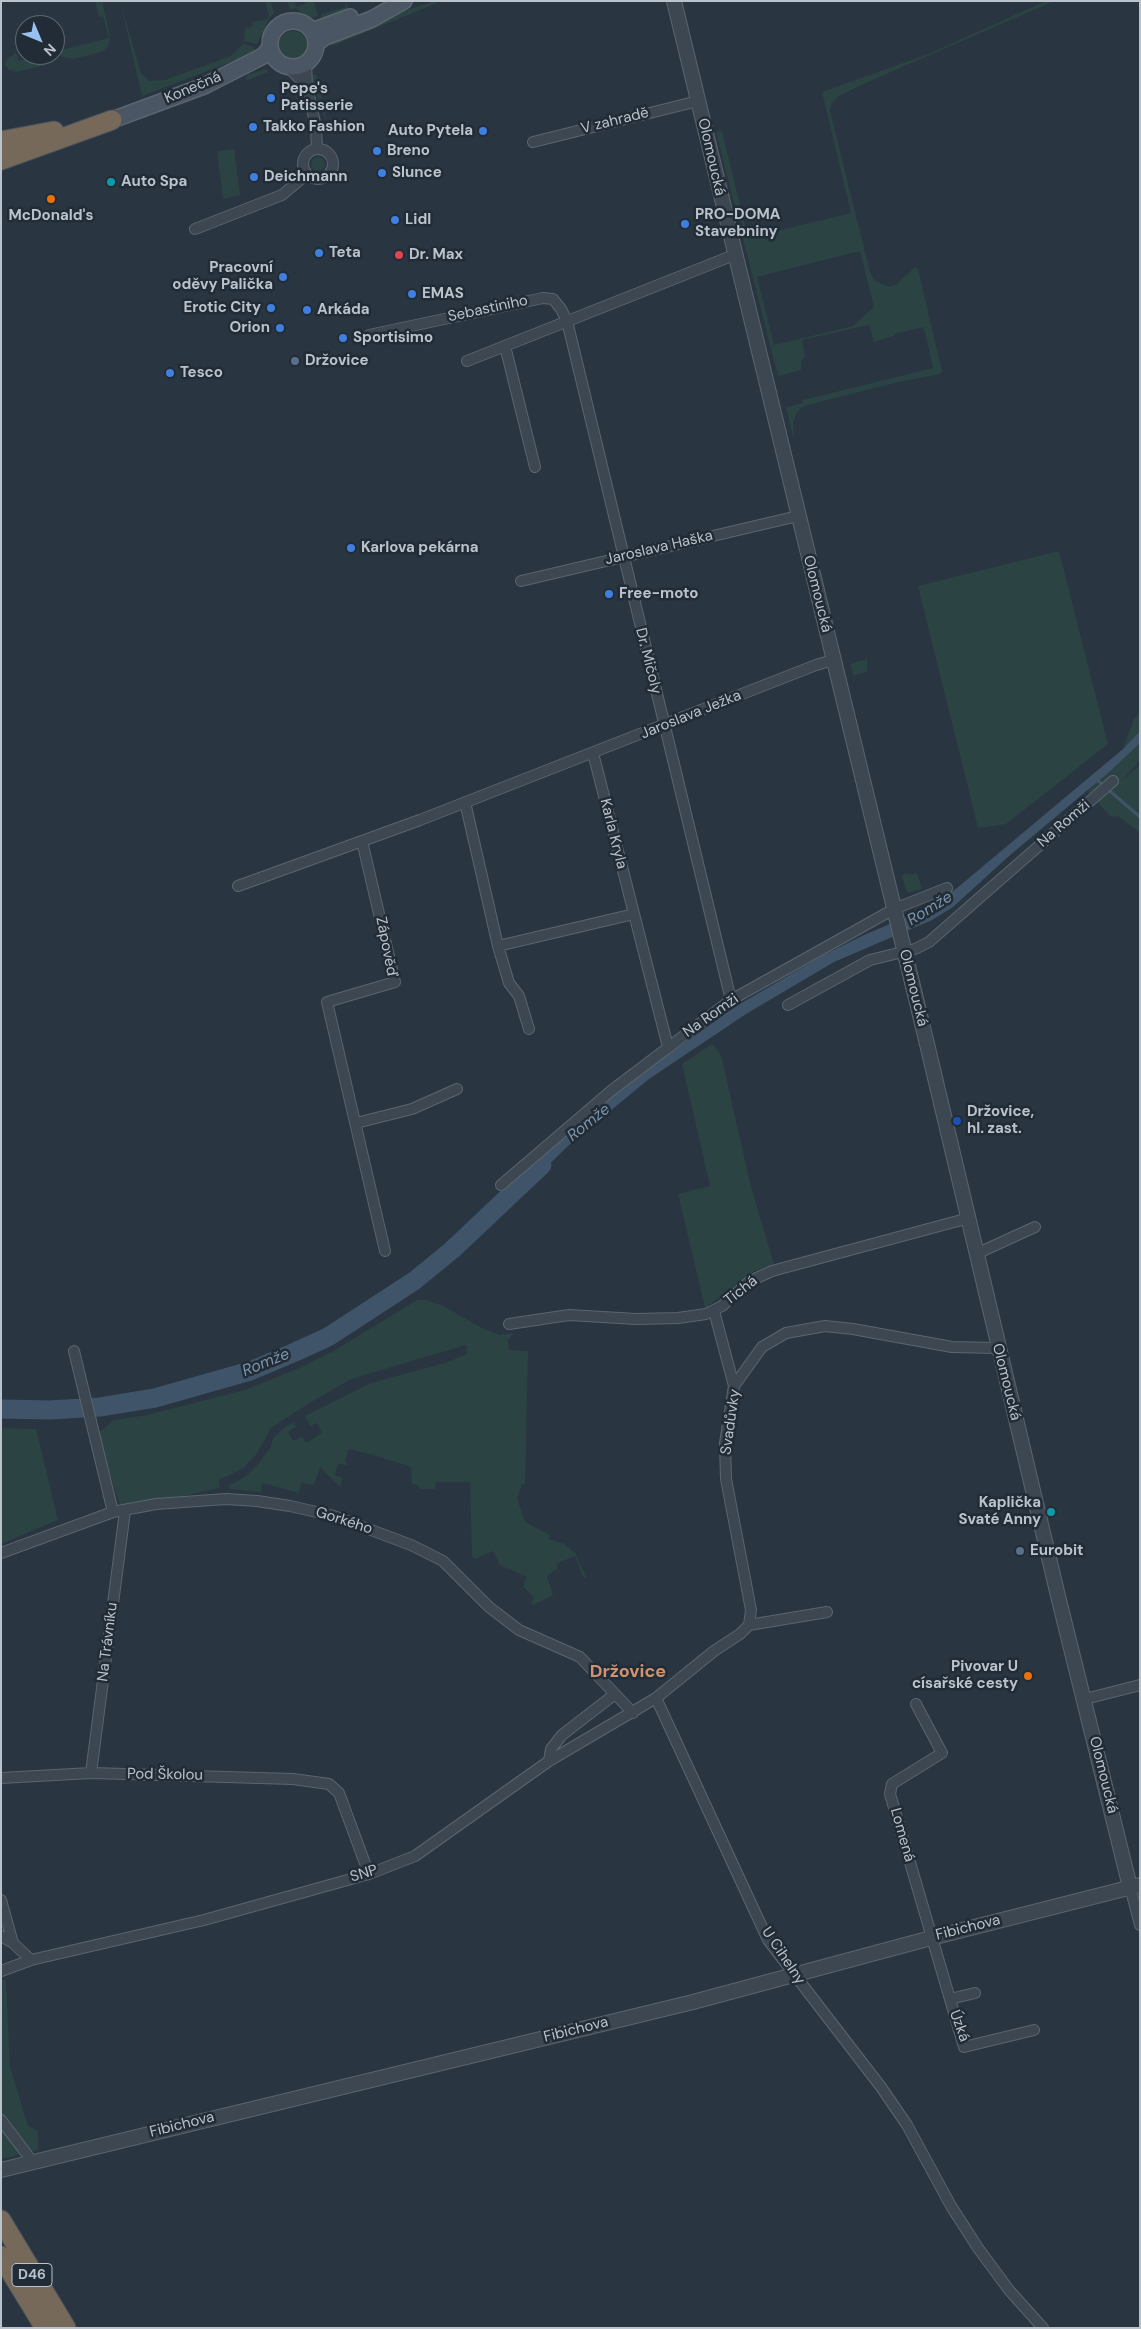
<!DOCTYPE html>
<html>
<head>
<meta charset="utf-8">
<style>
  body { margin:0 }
  #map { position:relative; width:1141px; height:2329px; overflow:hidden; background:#293541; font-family:"DM Sans",sans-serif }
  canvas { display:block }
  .frame { position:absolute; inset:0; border:2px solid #bac2cb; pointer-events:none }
  .north { position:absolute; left:15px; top:15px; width:50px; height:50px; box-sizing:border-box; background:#212c36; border:1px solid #5e6872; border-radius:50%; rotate:135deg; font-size:14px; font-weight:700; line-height:20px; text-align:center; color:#bac2cb }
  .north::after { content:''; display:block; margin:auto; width:18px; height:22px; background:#98c1f2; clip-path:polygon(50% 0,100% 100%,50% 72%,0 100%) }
</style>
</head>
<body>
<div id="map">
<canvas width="1141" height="2329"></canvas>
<div class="frame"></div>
<div class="north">N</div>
</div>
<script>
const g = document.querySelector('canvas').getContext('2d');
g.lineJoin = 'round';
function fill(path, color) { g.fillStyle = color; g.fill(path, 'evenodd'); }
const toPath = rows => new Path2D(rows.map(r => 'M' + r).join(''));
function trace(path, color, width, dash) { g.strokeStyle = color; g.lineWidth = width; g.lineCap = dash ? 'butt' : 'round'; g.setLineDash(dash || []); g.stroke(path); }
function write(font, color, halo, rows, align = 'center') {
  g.font = font + ' "DM Sans",sans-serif'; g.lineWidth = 5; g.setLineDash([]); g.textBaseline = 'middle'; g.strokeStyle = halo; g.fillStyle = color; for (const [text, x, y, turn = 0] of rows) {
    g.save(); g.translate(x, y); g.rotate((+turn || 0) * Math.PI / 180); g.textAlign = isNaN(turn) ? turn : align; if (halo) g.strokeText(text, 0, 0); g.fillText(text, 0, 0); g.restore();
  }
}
fill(toPath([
  [95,1,102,1,110,35,108,47,101,52,73,59,62,57,58,51,109,38,103,16,99,17],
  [120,1,141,73,149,81,165,80,231,56,243,44,252,46,257,52,142,96],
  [265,1,271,1,274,14,270,17,257,44,244,41,245,29,253,26,252,22,268,19,269,16],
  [287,1,294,1,297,7,305,4,306,1,314,1,318,16,310,18,296,8,290,10],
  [345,1,346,1,349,11,322,22,321,14,346,7],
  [435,1,437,3,425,8,332,46,329,40,391,15],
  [1046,1,1054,1,868,82,839,96,832,103,830,110,833,123,870,272,875,281,890,287,897,284,915,267,918,269,942,371,940,374,898,382,804,406,797,412,793,422,794,441,786,407,803,403,803,400,933,368,924,327,894,334,894,336,874,342,869,325,802,340,805,356,801,361,801,370,778,376,716,132,722,131,748,238,851,213,822,92,928,54],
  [860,251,874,307,853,326,774,345,757,277],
  [275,19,274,27,262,50,260,45,271,21],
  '279 45a14 14 0 1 1 28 0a14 14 0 1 1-28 0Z',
  [16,53,19,61,43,55,53,55,46,65,16,72,9,70,5,65,7,59],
  [266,69,268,72,246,81,247,75],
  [311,75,317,75,327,123,321,109],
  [296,80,301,105,304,115,290,85],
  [234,149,240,195,223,199,217,151],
  '311 164a7 7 0 1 1 14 0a7 7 0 1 1-14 0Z',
  [1059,551,1108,744,1006,824,978,828,918,586],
  [867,659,867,672,853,676,851,665,852,663],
  [1140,712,1140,731,1123,749,1134,719],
  [1140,743,1140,760,1122,781,1140,765,1140,833,1118,816,1111,817,1087,791],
  [908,873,909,875,917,873,922,889,909,893,906,891,902,875],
  [712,1044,721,1055,751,1187,774,1264,754,1271,705,1308,678,1194,710,1186,682,1064],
  [417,1300,427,1300,443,1306,482,1328,500,1335,514,1333,508,1339,509,1350,528,1351,525,1484,522,1484,517,1498,525,1522,550,1535,549,1539,564,1544,575,1553,587,1579,583,1577,575,1556,556,1564,558,1568,547,1576,553,1595,533,1605,531,1603,534,1598,523,1586,527,1577,502,1566,502,1565,500,1565,493,1551,475,1559,472,1557,470,1482,436,1482,435,1489,419,1489,418,1485,412,1484,411,1467,373,1455,349,1449,345,1462,347,1463,347,1465,338,1464,335,1475,343,1478,340,1487,320,1467,314,1485,301,1483,299,1493,262,1483,261,1492,231,1489,228,1486,245,1477,259,1463,270,1448,274,1437,285,1427,294,1422,296,1427,288,1432,293,1441,302,1437,306,1443,322,1433,317,1423,310,1426,305,1416,371,1383,448,1362,467,1354,466,1345,351,1379,308,1404,271,1428,258,1452,244,1468,219,1480,220,1488,167,1499,120,1505,97,1434,114,1420,147,1415,245,1390,304,1366,335,1350],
  [1,1428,36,1429,58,1520,1,1544],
  [1,1980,6,1980,10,2067,28,2126,38,2131,38,2150,1,2159]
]), '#2c4343');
fill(toPath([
  [1140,731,1140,743,1108,773,1009,856,953,907,932,920,834,962,746,1014,649,1079,569,1145,528,1185,520,1177,584,1118,637,1077,733,1008,822,956,864,935,930,907,957,888,1123,749]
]), '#405469');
trace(toPath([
  [1097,780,1140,817]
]), '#405469', 3);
trace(toPath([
  [1,1409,50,1410,100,1407,155,1398,250,1371,295,1352,328,1337,414,1281,452,1250,542,1165]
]), '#405469', 19);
const minor = toPath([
  [306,63,307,86,316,127,317,149],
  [288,67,307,86],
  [533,142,698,101],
  '303 164a15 15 0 1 1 30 0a15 15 0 1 1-30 0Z',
  [195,229,282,195,307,174],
  [369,335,543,298,553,299,561,309,567,321,731,1000],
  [505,346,535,467],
  [467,361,734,255],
  [521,581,798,516],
  [593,753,668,1047],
  [465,802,498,946,634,914],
  [362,841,395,982,327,1002,385,1251],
  [238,886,420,820,816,665,833,660],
  [498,946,509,983,519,996,529,1029],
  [788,1005,870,960,915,949,929,942,1113,781],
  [356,1123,412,1109,457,1089],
  [501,1185,612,1090,731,1000,894,909,947,888],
  [976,1254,1035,1227],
  [714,1311,734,1386],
  [509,1324,569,1315,636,1319,678,1318,706,1314,722,1306,750,1281,772,1271,969,1218],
  [74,1351,113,1512],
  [1,1553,113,1512,156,1504,226,1499,257,1501,290,1506,334,1516,411,1545,443,1561,489,1607,519,1630,580,1657,633,1713],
  [749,1625,751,1610,726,1479,725,1443,734,1386,762,1347,786,1333,825,1326,853,1329,952,1347,998,1348],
  [656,1698,768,1940,881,2087,907,2125,951,2206,978,2248,1009,2290,1043,2328],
  [1085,1699,1140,1685],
  [916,1704,942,1753,892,1784,890,1794,964,2047,1034,2030],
  [549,1761,551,1749,562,1735,615,1694],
  [91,1773,125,1511],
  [1,1778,91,1773,293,1779,329,1784,339,1793,369,1874],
  [1130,1887,1140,1925],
  [1,1900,13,1943],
  [1,1936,13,1943,31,1960],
  [1,1971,31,1960,204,1920,369,1874,415,1856,549,1761,656,1698,714,1651,740,1634,749,1625,827,1612],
  [950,1999,975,1993],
  [1,2120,32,2161]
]);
const tertiary = toPath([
  [674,1,927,1044,1059,1600,1130,1887],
  [1,2170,693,2002,931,1938,1140,1885]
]);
const secondary = toPath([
  '270 44a23 23 0 1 1 46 0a23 23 0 1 1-46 0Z',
  [312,31,350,17],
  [316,44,325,37,372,19,404,1],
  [112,120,204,86,263,56,270,48]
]);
const motorway = toPath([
  [1,141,54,131],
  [1,160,112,120],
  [1,2220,66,2328],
  [1,2256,45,2328]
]);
trace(minor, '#5b656e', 12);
trace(tertiary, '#5b656e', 16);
trace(secondary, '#5b656e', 18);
trace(motorway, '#47525b', 21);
trace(minor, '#3d4751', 10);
trace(tertiary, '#3d4751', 14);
trace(secondary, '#4b5664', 15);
trace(motorway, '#77695a', 19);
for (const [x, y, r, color] of [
  [271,98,5,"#3f7fe0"],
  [253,127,5,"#3f7fe0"],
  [483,131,5,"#3f7fe0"],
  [377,151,5,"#3f7fe0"],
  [382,173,5,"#3f7fe0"],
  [254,177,5,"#3f7fe0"],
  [111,182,5,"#0f9aa8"],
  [51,199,5,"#e8710a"],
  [395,220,5,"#3f7fe0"],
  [685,224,5,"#3f7fe0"],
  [319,253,5,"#3f7fe0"],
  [399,255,5,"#e0444e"],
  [283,277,5,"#3f7fe0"],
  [412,294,5,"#3f7fe0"],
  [271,308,5,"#3f7fe0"],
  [307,310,5,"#3f7fe0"],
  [280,328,5,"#3f7fe0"],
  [343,338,5,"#3f7fe0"],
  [295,361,5,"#5c6f8a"],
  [170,373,5,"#3f7fe0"],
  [351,548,5,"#3f7fe0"],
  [609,594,5,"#3f7fe0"],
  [957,1121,5,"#1a4fb4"],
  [1051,1512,5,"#0f9aa8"],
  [1020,1551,5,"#5c6f8a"],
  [1028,1676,5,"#e8710a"]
]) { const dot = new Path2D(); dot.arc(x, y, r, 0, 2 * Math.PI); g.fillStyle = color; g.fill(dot); trace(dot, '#212c36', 2); }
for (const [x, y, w] of [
  [32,2275,40]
]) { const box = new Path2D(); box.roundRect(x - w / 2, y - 11.5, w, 23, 4); g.fillStyle = '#212c36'; g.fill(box); trace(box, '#bac2cb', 1); }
write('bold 14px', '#bac2cb', null, [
  ["D46",32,2275]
]);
write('15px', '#bac2cb', '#212c36', [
  ["Konečná",193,88,-23],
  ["V zahradě",615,121,-14],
  ["Olomoucká",711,157,77],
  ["Sebastiniho",488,309,-12],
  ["Jaroslava Haška",659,548,-13],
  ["Olomoucká",817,594,76],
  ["Dr. Mičoly",648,661,76],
  ["Jaroslava Ježka",691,715,-22],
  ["Na Romži",1064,824,-41],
  ["Karla Kryla",613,834,76],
  ["Zápověď",386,947,79],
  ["Olomoucká",913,988,76],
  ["Na Romži",711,1016,-35],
  ["Tichá",741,1291,-38],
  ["Olomoucká",1006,1382,76],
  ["Svadůvky",731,1422,-82],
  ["Gorkého",344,1521,18],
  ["Na Trávníku",108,1642,-83],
  ["Pod Školou",165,1775,1],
  ["Olomoucká",1103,1775,76],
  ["Lomená",902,1835,74],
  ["SNP",364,1874,-17],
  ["Fibichova",968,1928,-14],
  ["U Cihelny",783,1956,56],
  ["Úzká",959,2026,70],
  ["Fibichova",576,2030,-14],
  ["Fibichova",182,2125,-14]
]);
write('bold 15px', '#bac2cb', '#212c36', [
  ["Pepe's",281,89],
  ["Patisserie",281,106],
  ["Takko Fashion",263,127],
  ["Auto Pytela",473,131,"right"],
  ["Breno",387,151],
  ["Slunce",392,173],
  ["Deichmann",264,177],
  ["Auto Spa",121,182],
  ["PRO-DOMA",695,215],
  ["Stavebniny",695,232],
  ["McDonald's",51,216,"center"],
  ["Lidl",405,220],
  ["Teta",329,253],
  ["Dr. Max",409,255],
  ["Pracovní",273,268,"right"],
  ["oděvy Palička",273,285,"right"],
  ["EMAS",422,294],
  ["Erotic City",261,308,"right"],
  ["Arkáda",317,310],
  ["Orion",270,328,"right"],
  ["Sportisimo",353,338],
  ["Držovice",305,361],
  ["Tesco",180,373],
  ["Karlova pekárna",361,548],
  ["Free-moto",619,594],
  ["Držovice,",967,1112],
  ["hl. zast.",967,1129],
  ["Kaplička",1041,1503,"right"],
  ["Svaté Anny",1041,1520,"right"],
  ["Eurobit",1030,1551],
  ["Pivovar U",1018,1667,"right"],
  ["císařské cesty",1018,1684,"right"]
], 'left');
write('italic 16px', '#7c94ab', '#212c36', [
  ["Romže",930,909,-32],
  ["Romže",589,1123,-39],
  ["Romže",266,1363,-22]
]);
write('bold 18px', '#d09370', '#212c36', [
  ["Držovice",628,1672]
]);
</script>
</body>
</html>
